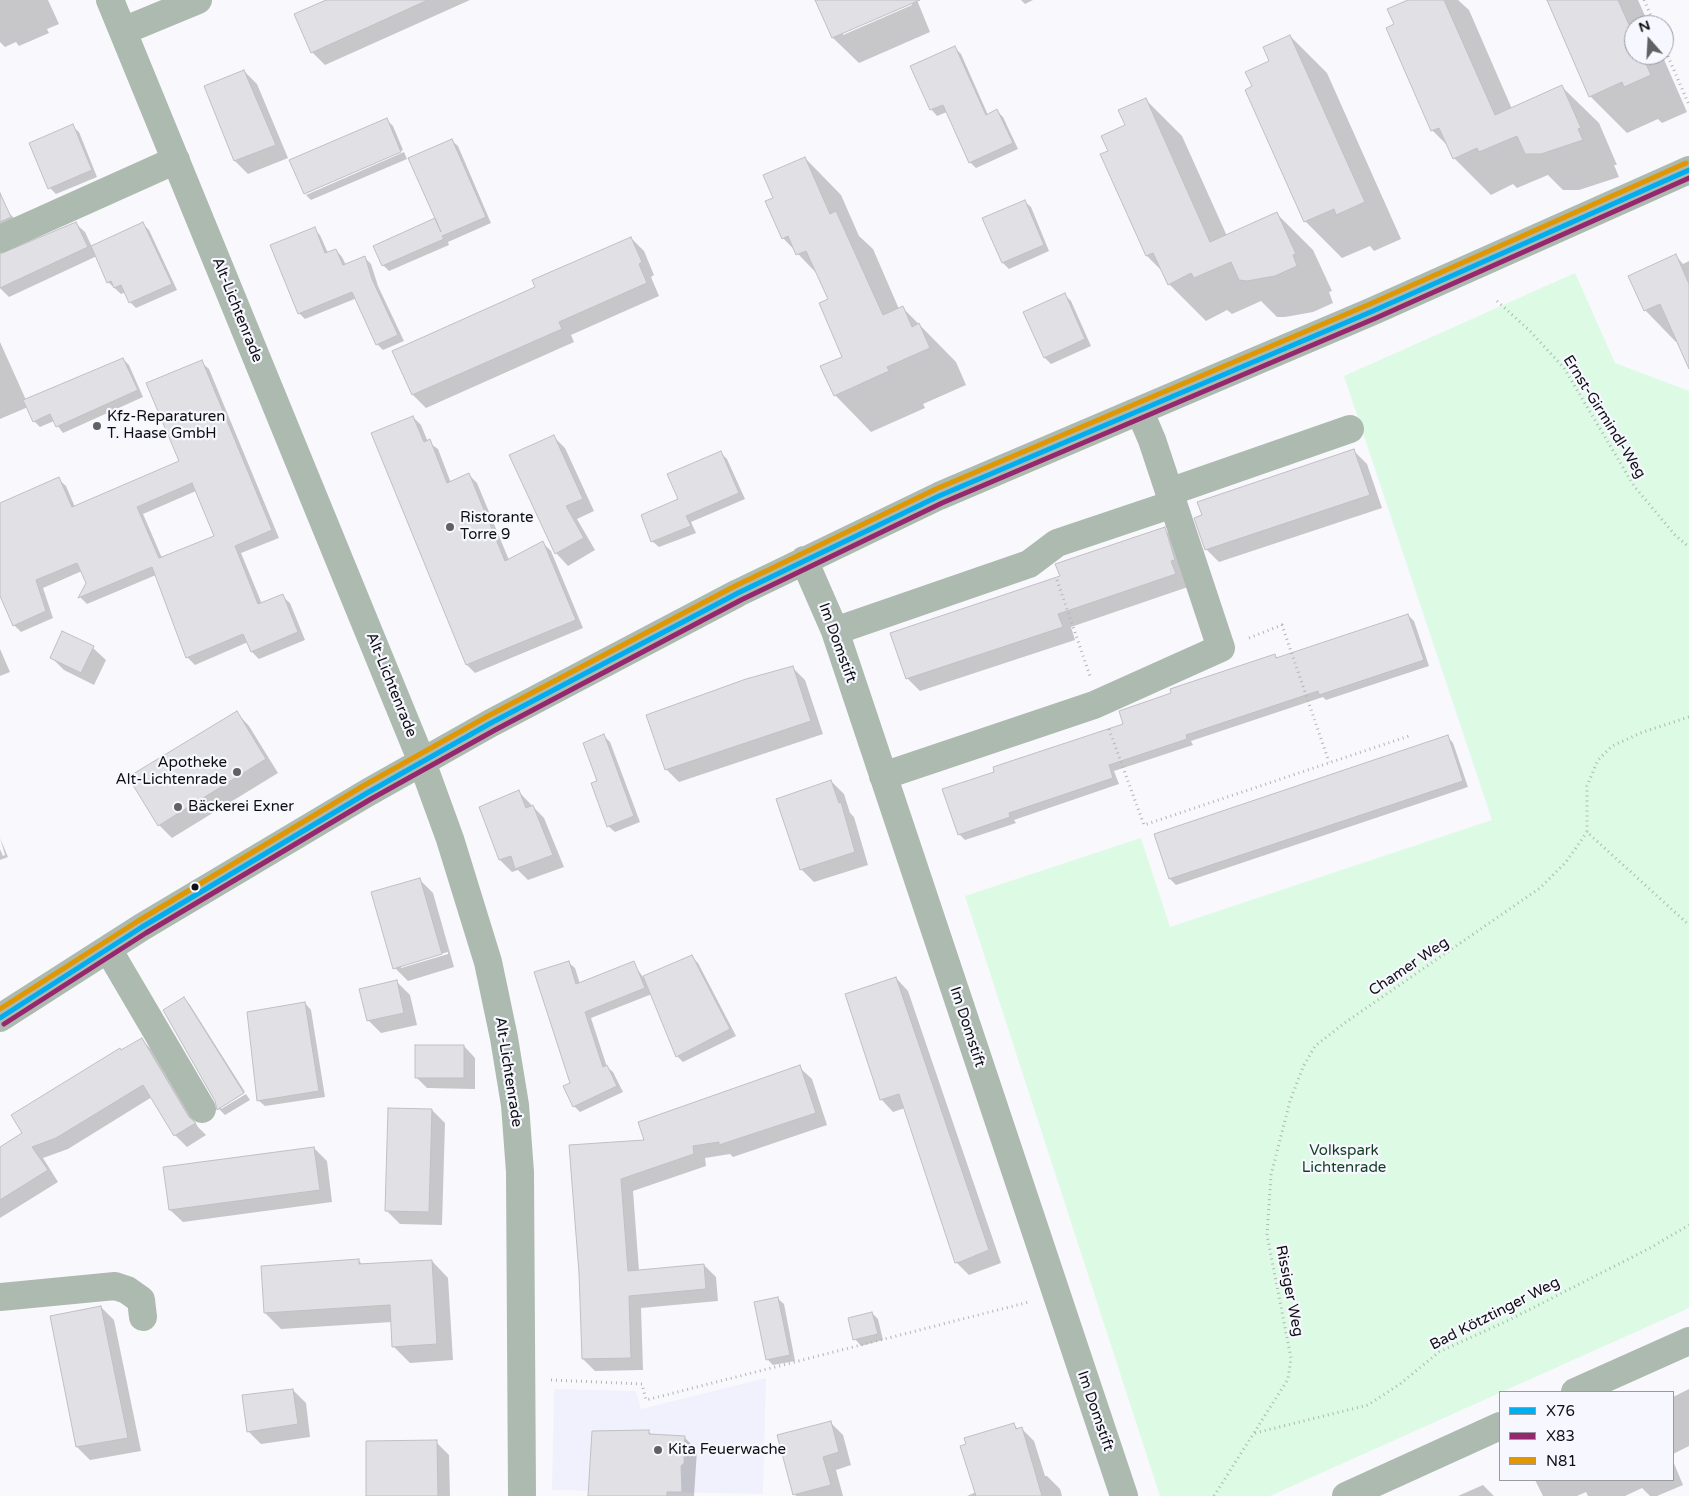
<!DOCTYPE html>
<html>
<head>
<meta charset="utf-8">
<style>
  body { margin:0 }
  #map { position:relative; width:1689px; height:1496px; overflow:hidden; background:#f9f9fd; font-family:"Varela Round",sans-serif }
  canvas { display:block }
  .legend { position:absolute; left:1499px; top:1391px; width:175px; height:90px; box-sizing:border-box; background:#f7f7ff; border:1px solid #9a9aa1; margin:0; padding:6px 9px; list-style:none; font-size:15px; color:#0f0f13 }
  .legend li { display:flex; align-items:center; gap:10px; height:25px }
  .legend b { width:25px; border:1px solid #9a9aa1 }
  .north { position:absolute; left:1624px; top:15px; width:50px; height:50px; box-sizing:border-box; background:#f7f7ff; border:1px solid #9a9aa1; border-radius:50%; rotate:341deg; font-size:14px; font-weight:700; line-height:20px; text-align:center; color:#0f0f13 }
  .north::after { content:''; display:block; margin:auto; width:18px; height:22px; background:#616165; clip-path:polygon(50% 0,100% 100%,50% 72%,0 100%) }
</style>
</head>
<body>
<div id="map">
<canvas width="1689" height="1496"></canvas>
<ul class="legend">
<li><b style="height:6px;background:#00adef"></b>X76</li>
<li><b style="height:6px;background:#95276e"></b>X83</li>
<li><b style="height:6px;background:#e09702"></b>N81</li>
</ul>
<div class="north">N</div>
</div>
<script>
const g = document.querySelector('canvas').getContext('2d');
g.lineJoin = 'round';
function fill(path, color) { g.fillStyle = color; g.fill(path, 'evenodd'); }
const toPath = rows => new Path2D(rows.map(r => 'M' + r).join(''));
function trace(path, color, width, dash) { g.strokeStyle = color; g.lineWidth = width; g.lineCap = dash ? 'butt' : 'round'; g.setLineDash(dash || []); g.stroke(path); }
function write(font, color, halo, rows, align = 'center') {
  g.font = font + ' "Varela Round",sans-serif'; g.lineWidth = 4.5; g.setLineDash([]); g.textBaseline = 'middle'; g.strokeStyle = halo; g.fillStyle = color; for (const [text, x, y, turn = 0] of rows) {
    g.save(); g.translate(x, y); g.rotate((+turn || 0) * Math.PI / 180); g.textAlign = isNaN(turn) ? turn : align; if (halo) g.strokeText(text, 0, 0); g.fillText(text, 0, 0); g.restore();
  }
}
fill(toPath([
  [766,1378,763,1494,552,1490,554,1389,636,1391,641,1409]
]), '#f1f0fd');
fill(toPath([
  [1575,273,1615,363,1689,391,1689,1308,1270,1496,1160,1496,965,896,1141,838,1170,927,1492,820,1344,376]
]), '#dcfae4');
fill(toPath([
  [0,0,48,0,59,24,47,29,49,33,19,46,16,42,5,47,0,42],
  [329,0,470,0,325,65,312,52],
  [816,0,917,0,930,32,859,63,833,38],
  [911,2,912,5,843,35,843,32],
  [1021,0,1033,0,1025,4],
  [1412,0,1458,0,1469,10,1512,109,1562,87,1599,123,1617,165,1614,165,1619,177,1579,190,1563,190,1548,175,1517,188,1513,184,1491,195,1454,158,1450,148,1432,130,1395,25],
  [1548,0,1638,0,1649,25,1634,25,1634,55,1662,55,1687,112,1662,123,1658,119,1627,133,1590,96],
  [1290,36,1327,73,1401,239,1374,251,1370,246,1342,258,1305,221,1253,87],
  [955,48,961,54,988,115,997,111,1003,117,1018,149,976,168,970,162,947,112,937,116,931,109],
  [244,71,257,84,288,158,248,174,235,161,205,86],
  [1146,100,1182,136,1227,236,1276,213,1313,250,1332,291,1329,292,1333,303,1313,312,1285,317,1277,317,1261,301,1232,314,1227,310,1206,321,1169,284,1163,272,1147,256,1101,155,1109,151],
  [387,120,393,126,403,150,305,194,291,161],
  [72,126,79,132,97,177,56,194,50,188],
  [451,140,458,146,491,223,448,242,449,245,389,271,383,265,438,224],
  [404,152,407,159,311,200,306,195],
  [805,158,841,195,859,236,873,249,899,309,902,307,956,362,966,385,923,404,925,408,871,432,835,395,844,357,830,300,820,277,783,238,775,198],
  [1024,201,1031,207,1049,251,1009,269,1003,263,984,219],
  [8,212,17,221,0,237,0,215],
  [76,224,85,232,92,247,143,224,149,230,177,290,136,308,130,302,126,292,121,294,108,282,97,256,9,297,0,288,0,256],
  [314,229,320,235,328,253,336,250,342,257,346,265,365,258,371,264,378,286,404,341,383,350,377,344,357,298,305,319,299,313],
  [631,238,644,251,654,275,651,277,659,296,571,335,574,342,426,408,413,395,394,351,537,288],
  [1676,256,1683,264,1689,261,1689,350,1679,340,1676,342,1645,310],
  [1065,295,1071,301,1091,346,1051,364,1045,358,1025,312],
  [0,342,26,400,123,359,129,365,143,397,63,433,54,421,40,427,34,421,28,407,0,419],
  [201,362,209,369,279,538,241,553,262,604,282,596,290,603,305,640,259,659,252,652,248,642,195,665,187,657,156,575,87,604,80,597,87,583,82,571,43,588,53,618,21,632,14,625,0,593,0,504,58,479,66,486,75,507,180,462],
  [196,491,215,537,162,558,143,514],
  [413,417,421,425,428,442,438,449,451,483,469,475,477,483,509,560,543,543,551,551,583,628,475,673,467,665],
  [553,436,565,448,594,511,577,519,595,550,568,566,556,553],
  [1354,451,1367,464,1382,508,1219,562,1206,549,1203,516],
  [721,453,727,459,745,499,691,522,696,533,659,547,652,541,680,500],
  [1164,529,1177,542,1188,587,1071,627,1075,640,920,691,907,678,1061,577],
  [1408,615,1414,621,1429,666,1326,700,1323,697,1191,741,1193,745,1114,771,1119,784,1014,820,1016,823,965,840,959,834,996,773,1125,725,1275,655,1278,659],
  [63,633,93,648,106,660,94,685,64,670,51,657],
  [0,649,10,672,0,676],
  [792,667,805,680,823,734,679,782,666,769,662,709],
  [237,713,249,726,278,773,172,838,159,825],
  [604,736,610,742,640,822,615,832,608,826,598,781],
  [1447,736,1453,743,1468,787,1176,885,1170,879,1155,834],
  [831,781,844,794,850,813,854,817,868,865,814,882,801,869],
  [519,792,544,818,564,867,528,880,518,870,512,872,500,860],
  [0,838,8,857,0,860,0,849,3,856,5,855],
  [420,880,433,893,454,967,408,981,395,968],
  [448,952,448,954,401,968,401,965],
  [692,957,698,963,736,1036,683,1062,677,1056,652,994,591,1018,607,1067,613,1072,623,1092,580,1112,574,1106,571,1084,568,962,575,968,580,984,633,963,643,977],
  [896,978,908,991,1001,1263,969,1275,956,1262,905,1108,893,1112,881,1099],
  [397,982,410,995,417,1025,381,1033,368,1020],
  [184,998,190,1005,245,1092,221,1107,221,1109,246,1094,250,1100,225,1115,219,1109],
  [305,1003,311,1010,325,1097,265,1106,258,1100],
  [142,1040,153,1051,198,1127,206,1135,187,1147,175,1135,152,1097,68,1149,43,1158,58,1182,0,1218,0,1148,24,1133,122,1051],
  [464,1046,475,1058,475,1089,427,1088,416,1077],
  [799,1067,812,1079,827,1125,733,1157,730,1154,705,1158,706,1166,633,1191,639,1271,704,1265,716,1277,718,1301,641,1308,643,1370,595,1371,583,1359,580,1273,571,1146,646,1141],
  [432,1110,445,1123,442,1225,400,1224,387,1211],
  [314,1148,327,1161,332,1202,183,1222,170,1210],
  [359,1261,363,1265,432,1261,448,1278,453,1360,410,1363,393,1346,392,1322,281,1329,265,1313],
  [777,1298,784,1304,795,1361,773,1365,767,1359],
  [101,1307,114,1320,141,1451,90,1460,77,1447],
  [872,1313,878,1319,883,1340,861,1346,855,1339],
  [1689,1389,1689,1446,1673,1454,1673,1397],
  [293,1390,306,1403,310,1437,261,1444,248,1431],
  [830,1422,843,1435,851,1465,836,1470,843,1496,796,1496,795,1494],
  [1014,1425,1018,1429,1021,1428,1034,1441,1045,1476,1047,1476,1060,1489,1062,1496,967,1496,976,1492],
  [649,1432,653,1436,685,1438,697,1450,694,1496,590,1496],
  [436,1442,449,1455,450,1496,368,1496],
  [1673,1461,1683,1485,1657,1496,1650,1496,1642,1488,1625,1496,1588,1496,1586,1492,1577,1496,1543,1496,1535,1480,1673,1480],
  [1483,1485,1494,1496,1458,1496]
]), '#0003');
const building = toPath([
  [326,0,428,0,311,53,294,14,326,0],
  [815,0,920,0,832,38,815,0],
  [1408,0,1444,0,1495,115,1562,85,1581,128,1578,129,1583,140,1541,154,1525,154,1517,136,1479,152,1477,148,1453,159,1439,128,1431,131,1386,28,1394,24,1387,9,1408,0],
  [1547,0,1618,0,1634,36,1634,55,1642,55,1651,75,1624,87,1622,82,1589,97,1547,0],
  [1290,35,1365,202,1336,215,1334,209,1304,222,1245,90,1252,86,1245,72,1269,61,1263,47,1290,35],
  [955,46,986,115,997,109,1013,143,969,163,943,105,930,110,910,66,955,46],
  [244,70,276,145,234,161,204,86,244,70],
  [1146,98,1210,242,1277,212,1296,254,1293,255,1297,266,1275,276,1247,281,1239,280,1231,262,1194,278,1191,273,1168,285,1153,253,1146,256,1100,154,1108,151,1101,136,1125,125,1118,110,1146,98],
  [387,118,401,152,304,194,289,160,387,118],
  [73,124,92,170,48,189,29,143,73,124],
  [452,139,486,217,442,236,444,239,382,266,373,246,435,218,441,232,408,158,452,139],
  [805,157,830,214,836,211,883,315,903,306,912,327,919,323,930,348,887,367,889,371,834,396,820,366,842,357,819,303,828,299,806,251,796,255,788,236,782,239,765,201,773,198,763,175,805,157],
  [0,193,11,217,0,222,0,193],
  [1025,200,1044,245,1002,263,982,218,1025,200],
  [76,222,88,247,0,288,0,254,76,222],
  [143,222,172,284,129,303,121,285,114,288,111,281,107,283,91,246,143,222],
  [315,227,325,253,336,249,343,265,365,256,372,279,398,335,376,345,352,292,298,314,270,245,315,227],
  [631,237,642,262,639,264,647,283,559,322,562,329,412,395,392,351,535,287,532,280,631,237],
  [1676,254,1689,284,1689,369,1660,304,1644,311,1628,276,1676,254],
  [1065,293,1085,339,1044,358,1023,312,1065,293],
  [123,358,138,390,56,427,50,414,33,422,23,400,123,358],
  [202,360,272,530,235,546,258,604,283,594,298,632,251,652,243,634,186,658,152,567,78,598,86,583,77,563,36,580,46,611,13,626,0,596,0,503,59,477,72,507,179,461,146,383,202,360],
  [192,483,214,536,159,558,137,507,192,483],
  [413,416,424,442,430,439,447,483,469,473,505,561,543,541,576,620,466,665,371,433,413,416],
  [554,435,583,499,566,506,584,538,555,554,509,455,554,435],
  [1354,449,1370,495,1205,550,1194,518,1202,515,1197,502,1354,449],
  [721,451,739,493,686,516,691,526,651,542,641,515,678,499,667,474,721,451],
  [1165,527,1175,560,1171,561,1176,574,1058,614,1063,627,906,679,890,633,1060,576,1055,564,1165,527],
  [1408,614,1424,660,1319,695,1318,691,1186,735,1187,739,1109,765,1113,778,1009,813,1010,817,958,835,942,789,994,772,993,767,1123,724,1119,711,1171,693,1170,689,1275,654,1276,658,1408,614],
  [62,631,94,646,81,673,50,658,62,631],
  [793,666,811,721,665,770,646,715,746,679,793,666],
  [237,711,266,759,158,826,128,777,237,711],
  [604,734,634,816,607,827,591,783,597,781,583,743,604,734],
  [1448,735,1463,781,1169,879,1154,834,1448,735],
  [831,780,839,803,841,802,855,852,800,870,776,799,831,780],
  [519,790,526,808,533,805,553,855,515,869,511,856,499,860,479,807,519,790],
  [420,878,442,954,393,969,371,892,420,878],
  [692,955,730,1029,676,1057,643,976,692,955],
  [569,961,576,984,634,961,645,988,585,1012,603,1067,607,1065,617,1086,573,1107,563,1086,570,1083,534,972,569,961],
  [896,977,989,1250,960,1262,955,1263,899,1094,880,1100,845,994,896,977],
  [397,980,404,1013,367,1021,359,989,397,980],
  [184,997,244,1093,217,1110,215,1101,163,1010,184,997],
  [305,1002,319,1091,257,1101,247,1012,305,1002],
  [142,1038,189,1117,196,1123,174,1136,143,1085,56,1138,32,1147,48,1170,0,1200,0,1147,22,1133,11,1115,120,1048,121,1050,142,1038],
  [415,1045,464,1045,464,1078,415,1078,415,1045],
  [800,1065,816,1113,719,1145,719,1142,693,1146,694,1154,621,1179,628,1271,704,1264,706,1289,629,1296,631,1358,582,1359,579,1273,569,1145,644,1140,638,1122,800,1065],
  [388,1108,432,1109,429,1212,385,1211,388,1108],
  [314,1147,320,1190,169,1210,163,1167,314,1147],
  [359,1259,359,1264,432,1260,437,1344,392,1347,390,1305,264,1313,261,1266,359,1259],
  [778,1297,790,1355,766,1360,754,1302,778,1297],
  [101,1306,128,1438,76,1447,50,1316,101,1306],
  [872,1312,878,1334,853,1340,848,1318,872,1312],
  [293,1389,298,1424,247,1432,242,1395,293,1389],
  [831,1421,839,1452,823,1457,831,1485,793,1495,777,1435,831,1421],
  [1014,1423,1016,1429,1022,1427,1042,1496,976,1496,960,1446,966,1444,964,1438,1014,1423],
  [649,1430,649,1434,685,1436,684,1463,681,1466,682,1492,667,1492,667,1496,588,1496,592,1431,649,1430],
  [437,1440,438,1496,366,1496,366,1441,437,1440]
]);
fill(building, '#e1e0e5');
trace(building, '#c0c0c4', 1);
trace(toPath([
  [1644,0,1655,25],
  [1664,47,1689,105],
  [1497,301,1530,331,1564,368,1634,486,1675,535,1689,547],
  [1057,580,1090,676],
  [1249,638,1282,625,1329,762],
  [1689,717,1643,732,1612,746,1598,760,1587,786,1587,832,1689,925],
  [1109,729,1144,825,1412,735],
  [551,1380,642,1384,646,1400,1029,1302],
  [1255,1433,1368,1405,1400,1384,1439,1352,1509,1320,1650,1248,1689,1225],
  [1214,1496,1288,1379,1291,1358,1267,1235,1271,1175,1290,1101,1303,1067,1315,1046,1346,1022,1540,888,1566,862,1587,832]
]), '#afb7b2', 3, [1, 4]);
trace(toPath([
  [110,0,422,762,450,839,488,962,504,1038,515,1105,520,1172,522,1496],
  [123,31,198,0],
  [0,239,176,160],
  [1169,492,1350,429],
  [804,560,835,631,1124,1496],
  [835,631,1029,564,1057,543,1173,504],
  [883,776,1094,705,1221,648,1152,440,1140,412],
  [108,949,202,1109],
  [0,1018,142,927,367,793,491,723,738,593,939,496,1373,311,1689,170],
  [0,1297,115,1286,127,1290,141,1300,143,1317],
  [1575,1392,1689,1341],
  [1346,1496,1500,1426]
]), '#adbab0', 28);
trace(toPath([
  [0,1018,142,927,367,793,491,723,738,593,939,496,1373,311,1689,170]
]), '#00adef', 5);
trace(toPath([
  [4,1024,146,933,371,799,495,730,741,600,942,503,1376,318,1689,178]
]), '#95276e', 5);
trace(toPath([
  [0,1009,138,921,363,786,488,716,735,586,936,489,1370,304,1686,163]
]), '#e09702', 5);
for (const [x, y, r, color] of [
  [97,426,5,"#616165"],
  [450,527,5,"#616165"],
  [237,772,5,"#616165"],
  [178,807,5,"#616165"],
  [195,887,4.5,"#0f0f13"],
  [658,1450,5,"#616165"]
]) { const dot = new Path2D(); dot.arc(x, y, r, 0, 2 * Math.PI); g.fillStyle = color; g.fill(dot); trace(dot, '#f7f7ff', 2); }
write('15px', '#0f0f13', '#f7f7ff', [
  ["Alt-Lichtenrade",237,310,68],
  ["Ernst-Girmindl-Weg",1604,417,58],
  ["Im Domstift",837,643,70],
  ["Alt-Lichtenrade",391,685,68],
  ["Chamer Weg",1409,967,-34],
  ["Im Domstift",967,1027,72],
  ["Alt-Lichtenrade",508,1072,81],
  ["Rissiger Weg",1289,1291,79],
  ["Bad Kötztinger Weg",1495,1314,-27],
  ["Im Domstift",1095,1411,71]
]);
write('15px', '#0f0f13', '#f7f7ff', [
  ["Kfz-Reparaturen",107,417],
  ["T. Haase GmbH",107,434],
  ["Ristorante",460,518],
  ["Torre 9",460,535],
  ["Apotheke",227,763,"right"],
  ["Alt-Lichtenrade",227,780,"right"],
  ["Bäckerei Exner",188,807],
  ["Kita Feuerwache",668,1450]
], 'left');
write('15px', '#113f1f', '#f7f7ff', [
  ["Volkspark",1344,1151],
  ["Lichtenrade",1344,1168]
]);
</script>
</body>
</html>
